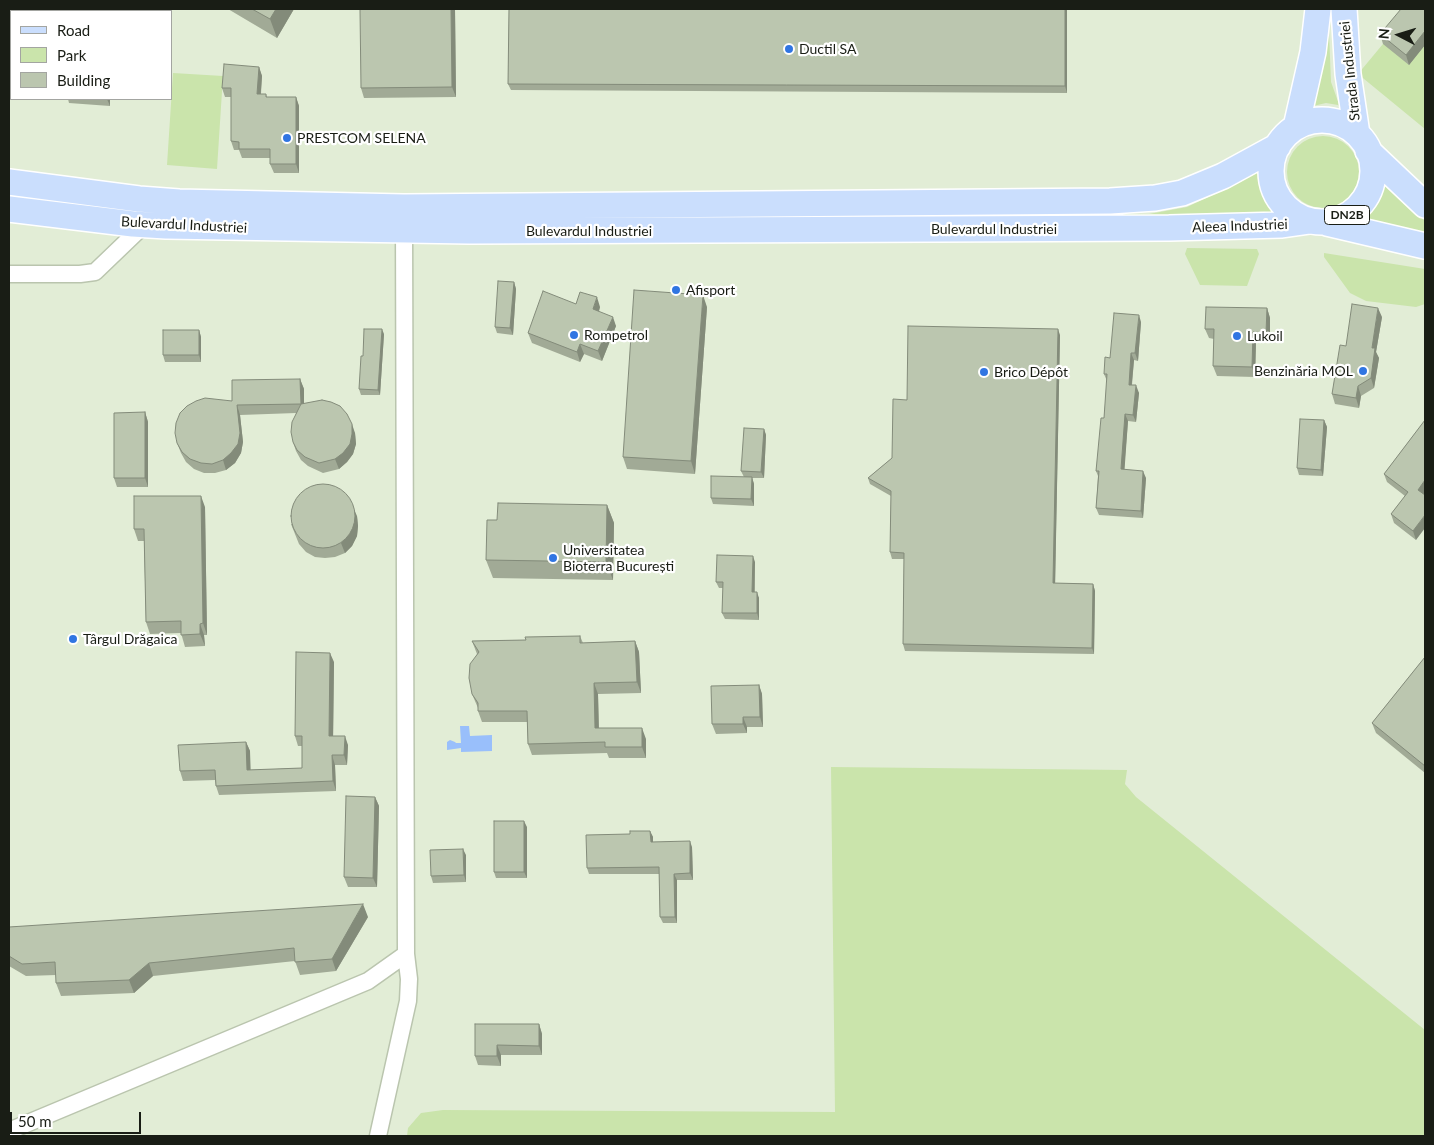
<!DOCTYPE html>
<html>
<head>
<meta charset="utf-8">
<style>
  body { margin:0 }
  #map { position:relative; width:1434px; height:1145px; overflow:hidden; background:#e2edd6; font-family:Lato,sans-serif }
  canvas { display:block }
  .frame { position:absolute; inset:0; border:10px solid #191d15; pointer-events:none }
  .legend { position:absolute; left:10px; top:10px; width:162px; height:90px; box-sizing:border-box; background:#fff; border:1px solid #a3a5a1; margin:0; padding:6px 9px; list-style:none; font-size:15px; color:#191d15 }
  .legend li { display:flex; align-items:center; gap:10px; height:25px }
  .legend b { width:25px; border:1px solid #a3a5a1 }
  .north { position:absolute; left:1374px; top:10px; width:50px; height:50px; -webkit-text-stroke:4px #fff; paint-order:stroke; rotate:275deg; font-size:14px; font-weight:700; line-height:20px; text-align:center; color:#191d15 }
  .north::after { content:''; display:block; margin:auto; width:18px; height:22px; background:#191d15; clip-path:polygon(50% 0,100% 100%,50% 72%,0 100%) }
  .scale { position:absolute; left:10px; top:1112px; width:131px; height:22px; box-sizing:border-box; border:2px solid #191d15; border-top:0; padding-left:6px; font-size:15px; line-height:18px; white-space:nowrap; color:#191d15; -webkit-text-stroke:4px #fff; paint-order:stroke }
</style>
</head>
<body>
<div id="map">
<canvas width="1434" height="1145"></canvas>
<div class="frame"></div>
<ul class="legend">
<li><b style="height:6px;background:#cadefd"></b>Road</li>
<li><b style="height:14px;background:#cae4ab"></b>Park</li>
<li><b style="height:14px;background:#bbc6af"></b>Building</li>
</ul>
<div class="north">N</div>
<div class="scale">50 m</div>
</div>
<script>
const g = document.querySelector('canvas').getContext('2d');
g.lineJoin = 'round';
function fill(path, color) { g.fillStyle = color; g.fill(path, 'evenodd'); }
const toPath = rows => new Path2D(rows.map(r => 'M' + r).join(''));
function trace(path, color, width, dash) { g.strokeStyle = color; g.lineWidth = width; g.lineCap = dash ? 'butt' : 'round'; g.setLineDash(dash || []); g.stroke(path); }
function write(font, color, halo, rows, align = 'center') {
  g.font = font + ' Lato,sans-serif'; g.lineWidth = 4.5; g.setLineDash([]); g.textBaseline = 'middle'; g.strokeStyle = halo; g.fillStyle = color; for (const [text, x, y, turn = 0] of rows) {
    g.save(); g.translate(x, y); g.rotate((+turn || 0) * Math.PI / 180); g.textAlign = isNaN(turn) ? turn : align; if (halo) g.strokeText(text, 0, 0); g.fillText(text, 0, 0); g.restore();
  }
}
fill(toPath([
  [1412,9,1425,9,1425,129,1358,74],
  [1329,32,1331,82,1340,107,1338,105,1326,103,1313,106],
  [173,73,223,76,217,169,167,165],
  '1287 172a36 36 0 1 1 72 0a36 36 0 1 1-72 0Z',
  [1267,156,1269,182,1272,193,1275,201,1285,215,989,221,1035,215,1149,214,1187,207,1223,190],
  [1376,170,1415,212,1425,221,1425,237,1348,222,1359,214,1370,199,1377,180],
  [1187,248,1257,249,1259,254,1247,286,1200,285,1185,254],
  [1324,253,1425,269,1425,304,1416,307,1366,301,1350,293,1324,257],
  [831,767,1127,770,1125,784,1136,797,1425,1030,1425,1136,407,1136,408,1128,421,1113,443,1110,835,1112]
]), '#cae4ab');
fill(toPath([
  [460,726,469,726,470,736,492,735,492,751,461,752,461,748,447,750,447,742,450,740,455,742,456,743,461,743]
]), '#99bffb');
const minor = toPath([
  [9,274,80,274,95,272,144,225],
  [9,1131,368,981,406,954],
  [378,1136,408,1001,409,979,406,954,404,221]
]);
const primary = toPath([
  [1344,9,1348,74,1357,134],
  '1271 171a51 51 0 1 1 102 0a51 51 0 1 1-102 0Z',
  [1296,127,1313,52,1318,9],
  [1368,151,1425,205],
  [9,182,139,199,179,202,404,207,1110,201,1155,198,1182,193,1223,176,1278,146],
  [9,209,133,224,166,226,469,231,1169,228,1282,225,1310,221],
  [1327,223,1425,246]
]);
trace(minor, '#bac5ae', 19);
trace(primary, '#fff', 28);
trace(minor, '#fff', 16);
trace(primary, '#cadefd', 25);
fill(toPath([
  [9,9,11,11,11,76,9,77],
  [228,9,294,9,277,38],
  [455,9,456,97,364,98,361,88],
  [509,9,1067,9,1067,93,511,90,508,84],
  [1425,9,1425,45,1409,65,1383,44,1380,34],
  [259,67,262,76,261,94,266,94,267,97,296,97,299,106,299,173,274,173,270,164,270,158,242,158,239,150,234,150,231,141,231,97,225,97,222,88],
  [68,99,110,99,110,106,69,103],
  [121,99,142,99,142,100],
  [514,282,516,289,513,335,497,333,495,327],
  [576,304,600,307,599,312,616,326,602,361,584,354,580,362,532,343,528,333],
  [707,307,695,474,627,469,623,457],
  [1267,308,1270,318,1270,342,1256,342,1255,377,1217,376,1213,366,1214,339,1209,338,1205,329],
  [1382,317,1376,352,1379,358,1374,388,1361,396,1359,408,1335,404,1332,394,1346,346],
  [1141,322,1138,361,1134,360,1132,385,1139,393,1136,422,1128,421,1124,469,1146,478,1143,518,1099,515,1096,508,1098,476,1096,471,1104,418,1107,381,1104,374,1110,358],
  [199,330,201,337,201,362,165,362,163,355],
  [384,334,380,395,361,395,359,389,363,356],
  [1060,335,1055,583,1093,584,1095,591,1094,654,905,651,903,644,904,559,892,559,890,552,891,496,870,484,868,478,892,458],
  [300,379,304,389,304,403,355,433,356,444,353,454,347,462,339,469,323,473,308,466,301,460,296,451,293,442,296,413,240,415,243,442,241,453,235,463,226,470,215,473,204,473,194,469,186,462,181,453,177,443,232,401],
  [145,412,148,422,148,487,117,487,114,478],
  [1324,420,1327,427,1323,476,1299,475,1297,468],
  [1425,420,1425,493,1424,495,1416,540,1394,523,1391,514,1405,496,1387,482,1384,474],
  [764,429,766,435,764,478,752,478,754,484,754,506,713,504,711,498,744,477,741,471],
  [607,505,614,523,613,580,493,578,486,560,497,520],
  [205,507,207,635,204,635,205,646,185,647,181,633,150,634,146,622,144,541,138,541,134,529],
  [357,516,358,526,357,536,352,546,345,553,335,557,325,558,315,557,306,552,299,544,291,524],
  [755,562,755,592,759,598,759,620,725,619,722,613,723,588,719,588,716,582],
  [580,636,583,643,635,641,639,652,641,693,598,694,599,728,646,739,646,758,609,758,607,753,532,755,528,744,527,722,482,722,478,711,478,708,472,694,477,654,472,641,526,640],
  [1425,657,1425,773,1376,733,1372,723],
  [334,662,333,736,348,745,347,765,335,765,336,791,219,795,216,786,215,780,183,781,180,771,246,742,250,751,250,770,302,768,302,746,298,746,295,736],
  [759,685,762,694,763,727,747,727,747,733,716,734,712,724],
  [375,797,379,806,377,887,348,887,344,877],
  [527,827,527,878,496,878,494,872],
  [650,831,653,837,653,842,692,847,693,880,677,880,677,923,663,923,660,917,659,874,589,874,587,868,630,834],
  [466,855,466,882,433,883,431,876],
  [368,917,336,971,300,975,295,961,153,976,134,993,61,996,56,983,56,975,26,976,9,966,9,927],
  [539,1024,542,1034,542,1055,501,1055,501,1066,478,1065,475,1056]
]), '#a1aa96');
fill(toPath([
  [141,9,145,9,146,11,141,11],
  [276,9,294,9,277,38,270,19],
  [451,9,455,9,456,97,452,87],
  [1065,9,1067,9,1067,93,1065,86],
  [1425,31,1425,45,1409,65,1406,55],
  [259,67,262,76,260,103,257,94],
  [296,97,299,106,299,173,296,164],
  [107,99,110,99,110,106],
  [514,282,516,289,513,335,510,328],
  [703,295,707,307,695,474,691,461],
  [597,297,600,307,596,319,593,309],
  [1267,308,1270,318,1270,342,1266,333],
  [1378,308,1382,317,1376,352,1379,358,1374,388,1371,378,1372,348],
  [1139,315,1141,322,1138,361,1135,353],
  [613,317,616,326,602,361,598,351],
  [382,329,384,334,380,395,378,390],
  [1058,329,1060,335,1055,590,1053,583],
  [199,330,201,337,201,362,199,355],
  [1253,332,1256,342,1255,377,1252,367],
  [580,344,584,354,580,362,577,352],
  [1131,353,1134,360,1131,392,1129,385],
  [300,379,304,389,304,413,301,404],
  [1136,385,1139,393,1136,422,1133,415],
  [1358,386,1361,396,1359,408,1356,398],
  [237,405,240,415,243,442,241,453,235,463,226,470,223,460],
  [145,412,148,422,148,487,145,478],
  [1125,414,1128,421,1124,477,1121,469],
  [1324,420,1327,427,1323,476,1321,470],
  [352,424,355,433,356,444,353,454,347,462,339,469,335,459],
  [764,429,766,435,764,478,761,472],
  [1143,471,1146,478,1143,518,1141,511],
  [752,477,754,484,754,506,751,499],
  [1425,480,1425,493,1421,499,1418,490],
  [201,496,205,507,207,635,203,623],
  [607,505,614,523,613,580,606,562],
  [353,507,357,516,358,526,357,536,352,546,345,553,341,543],
  [1425,515,1425,528,1416,540,1413,531],
  [753,556,755,562,754,598,752,592],
  [1093,584,1095,591,1094,654,1092,648],
  [757,592,759,598,759,620,757,613],
  [200,624,204,635,205,646,200,634],
  [635,641,639,652,641,693,637,682],
  [330,653,334,662,333,745,329,736],
  [594,683,598,694,599,739,595,728],
  [759,685,762,694,763,727,760,717],
  [743,717,747,727,747,733,743,724],
  [642,728,646,739,646,758,642,747],
  [345,736,348,745,347,765,344,755],
  [246,742,250,751,251,780,247,770],
  [332,755,335,765,336,791,333,781],
  [375,797,379,806,377,887,373,878],
  [524,821,527,827,527,878,524,872],
  [650,831,653,837,653,848,651,842],
  [690,841,692,847,693,880,690,873],
  [463,849,466,855,466,882,464,875],
  [674,874,677,880,677,923,675,917],
  [363,904,368,917,336,971,332,959],
  [149,963,153,976,134,993,129,980],
  [539,1024,542,1034,542,1055,539,1046],
  [497,1045,501,1055,501,1066,497,1056]
]), '#838b7a');
const building = toPath([
  [9,9,141,9,141,11,11,11,11,61,9,62,9,9],
  [252,9,276,9,270,19,252,9],
  [360,9,451,9,452,87,361,88,360,9],
  [509,9,1065,9,1065,86,508,84,509,9],
  [1401,9,1425,9,1425,31,1406,55,1380,34,1401,9],
  [224,64,259,67,257,94,266,94,266,97,296,97,296,164,270,164,270,149,239,149,239,142,231,141,231,88,222,88,224,64],
  [498,281,514,282,510,328,495,327,498,281],
  [634,290,703,295,691,461,623,457,634,290],
  [543,291,576,304,580,292,597,297,593,309,613,317,598,351,580,344,577,352,528,333,543,291],
  [1352,304,1378,308,1372,348,1375,348,1371,378,1358,386,1356,398,1332,394,1340,345,1346,346,1352,304],
  [1206,307,1267,308,1266,333,1253,332,1252,367,1213,366,1214,329,1205,329,1206,307],
  [1114,313,1139,315,1135,353,1131,353,1129,385,1136,385,1133,415,1125,414,1121,469,1143,471,1141,511,1096,508,1099,471,1096,471,1101,418,1104,418,1107,374,1104,374,1105,357,1110,358,1114,313],
  [908,326,1058,329,1053,583,1093,584,1092,648,903,644,904,553,890,552,891,491,868,478,892,458,893,399,907,400,908,326],
  [364,329,382,329,378,390,359,389,361,356,363,356,364,329],
  [163,330,199,330,199,355,163,355,163,330],
  [300,379,301,404,237,405,240,433,238,444,231,453,223,460,212,464,201,463,190,459,182,452,177,443,175,433,176,423,180,413,187,406,196,401,205,398,232,401,232,380,300,379],
  [322,400,331,402,340,406,347,414,352,424,352,434,350,444,343,453,335,459,319,463,305,457,297,450,293,442,291,432,292,422,301,404,322,400],
  [145,412,145,478,114,478,114,413,145,412],
  [1300,419,1324,420,1321,470,1297,468,1300,419],
  [1425,420,1425,480,1418,490,1425,495,1425,515,1413,531,1391,514,1408,492,1384,474,1425,420],
  [744,428,764,429,761,472,741,471,744,428],
  [711,476,752,477,751,499,711,498,711,476],
  '291 516a32 32 0 1 1 64 0a32 32 0 1 1-64 0Z',
  [134,496,201,496,203,623,200,624,200,634,181,635,181,621,146,622,144,529,134,529,134,496],
  [498,503,607,505,606,562,486,560,487,520,497,520,498,503],
  [717,555,753,556,752,592,757,592,757,613,722,613,723,582,716,582,717,555],
  [580,636,580,643,635,641,637,682,594,683,595,728,642,728,642,747,605,747,605,742,528,744,527,711,478,711,478,703,472,694,469,678,470,664,479,652,472,641,526,640,525,637,580,636],
  [296,652,330,653,329,736,345,736,344,755,332,755,333,781,216,786,215,770,180,771,178,745,246,742,247,770,302,768,302,736,295,736,296,652],
  [1425,657,1425,766,1372,723,1425,657],
  [759,685,760,717,743,717,743,724,712,724,711,686,759,685],
  [346,796,375,797,373,878,344,877,346,796],
  [494,821,524,821,524,872,494,872,494,821],
  [630,831,650,831,651,842,690,841,690,873,674,874,675,917,660,917,659,867,587,868,586,835,630,834,630,831],
  [463,849,464,875,431,876,430,850,463,849],
  [363,904,332,959,295,962,294,948,149,963,129,980,56,983,55,962,22,964,9,956,9,927,363,904],
  [475,1024,539,1024,539,1046,497,1045,497,1056,475,1056,475,1024]
]);
fill(building, '#bbc6af');
trace(building, '#838b7a', 1);
for (const [x, y, r, color] of [
  [789,49,5,"#3075e2"],
  [287,138,5,"#3075e2"],
  [676,290,5,"#3075e2"],
  [574,335,5,"#3075e2"],
  [1237,336,5,"#3075e2"],
  [1363,371,5,"#3075e2"],
  [984,372,5,"#3075e2"],
  [553,558,5,"#3075e2"],
  [73,639,5,"#3075e2"]
]) { const dot = new Path2D(); dot.arc(x, y, r, 0, 2 * Math.PI); g.fillStyle = color; g.fill(dot); trace(dot, '#fff', 2); }
for (const [x, y, w] of [
  [1347,215,45]
]) { const box = new Path2D(); box.roundRect(x - w / 2, y - 9.5, w, 19, 4); g.fillStyle = '#fff'; g.fill(box); trace(box, '#191d15', 1); }
write('bold 12px', '#191d15', null, [
  ["DN2B",1347,215]
]);
write('14px', '#191d15', '#fff', [
  ["Ductil SA",799,49],
  ["PRESTCOM SELENA",297,138],
  ["Afisport",686,290],
  ["Rompetrol",584,335],
  ["Lukoil",1247,336],
  ["Benzinăria MOL",1353,371,"right"],
  ["Brico Dépôt",994,372],
  ["Universitatea",563,550],
  ["Bioterra București",563,566],
  ["Târgul Drăgaica",83,639]
], 'left');
write('14px', '#191d15', '#fff', [
  ["Strada Industriei",1350,71,-96],
  ["Bulevardul Industriei",184,225,3],
  ["Aleea Industriei",1240,226,-2],
  ["Bulevardul Industriei",994,229],
  ["Bulevardul Industriei",589,231]
]);
</script>
</body>
</html>
